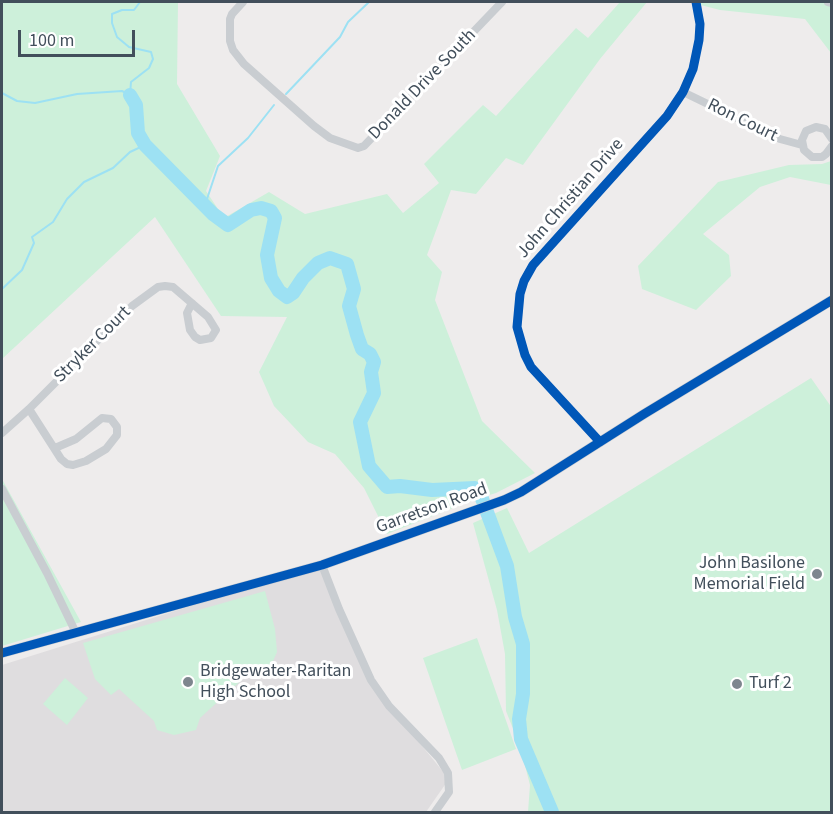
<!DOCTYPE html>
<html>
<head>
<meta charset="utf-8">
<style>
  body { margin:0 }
  #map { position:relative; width:833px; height:814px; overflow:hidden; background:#eeecec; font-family:"Source Sans 3",sans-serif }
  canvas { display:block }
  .frame { position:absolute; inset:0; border:3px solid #424f5b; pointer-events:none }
  .scale { position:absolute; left:18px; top:30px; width:117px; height:27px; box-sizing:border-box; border:3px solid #424f5b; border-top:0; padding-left:8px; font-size:18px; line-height:21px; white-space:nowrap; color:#424f5b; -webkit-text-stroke:4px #fff; paint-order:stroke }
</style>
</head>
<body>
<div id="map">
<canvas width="833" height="814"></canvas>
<div class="frame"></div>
<div class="scale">100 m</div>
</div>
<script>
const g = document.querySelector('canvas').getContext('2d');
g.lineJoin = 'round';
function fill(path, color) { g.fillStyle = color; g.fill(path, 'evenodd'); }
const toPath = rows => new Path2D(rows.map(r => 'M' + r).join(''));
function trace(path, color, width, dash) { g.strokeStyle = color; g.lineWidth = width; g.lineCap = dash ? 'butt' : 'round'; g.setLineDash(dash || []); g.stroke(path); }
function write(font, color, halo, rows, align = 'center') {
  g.font = font + ' "Source Sans 3",sans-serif'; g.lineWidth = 6; g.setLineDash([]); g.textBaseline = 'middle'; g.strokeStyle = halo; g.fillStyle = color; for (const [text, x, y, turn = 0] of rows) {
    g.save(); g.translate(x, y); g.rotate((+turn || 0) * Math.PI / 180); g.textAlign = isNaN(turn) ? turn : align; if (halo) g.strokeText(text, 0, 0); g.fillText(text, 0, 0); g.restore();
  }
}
fill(toPath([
  [322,565,383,698,449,779,426,812,2,812,2,665]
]), '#dfdddf');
fill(toPath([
  [2,2,178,2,177,84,220,156,206,191,224,218,269,192,305,214,387,194,403,213,439,183,424,164,483,105,496,116,576,28,588,38,620,2,647,2,600,59,523,165,506,158,476,194,451,190,427,255,442,272,435,300,482,421,535,473,496,493,473,500,387,534,364,488,335,454,308,442,274,406,259,372,287,317,221,316,155,217,2,359],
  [689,2,831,2,831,53,805,19,720,10],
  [831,161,831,185,790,177,760,187,703,234,729,255,731,276,696,310,642,289,638,266,718,182,789,165,822,164],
  [811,378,832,408,831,812,528,812,530,785,520,746,506,711,505,654,497,610,473,523,507,508,529,553],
  [2,479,81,622,2,646],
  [265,591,275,629,277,652,270,668,258,665,200,718,196,730,174,735,157,730,154,721,119,689,111,695,95,679,83,643],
  [477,638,516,749,462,770,423,658],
  [65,678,88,698,67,725,43,704]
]), '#cdf0da');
trace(toPath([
  [2,93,17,101,35,103,77,94,122,91,130,95,131,82,149,68,153,59,151,52,129,47,117,37,112,23,112,14,122,10,134,10,140,2],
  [286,94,340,37,348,22,369,2],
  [205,205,218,166,248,138,274,105],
  [2,289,22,270,34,243,32,237,53,222,67,199,84,182,113,168,130,152,145,145]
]), '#9de1f3', 2);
trace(toPath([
  [130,95,136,105,138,133,145,145,213,214,228,225,251,210,261,208,271,211,275,218,267,255,271,278,279,291,287,297,293,293,303,278,318,263,330,258,347,264,354,289,349,306,357,335,362,349,370,354,374,362,371,372,374,393,360,422,369,466,387,487,400,486,432,490,475,488,481,496,507,566,515,617,523,644,523,694,519,719,521,739,552,812]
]), '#9de1f3', 14);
trace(toPath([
  [243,2,232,14,230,19,230,41,233,50,244,64,314,126,330,138,358,148,364,146,502,2],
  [828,2,832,3],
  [683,92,780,139,802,145],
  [832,139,825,129,816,127,806,131,802,140,804,150,812,157,822,157,826,154,832,146],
  [29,409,61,459,67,464,73,465,86,461,106,449,117,435,117,427,111,419,102,418,76,439,55,448],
  [2,433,29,409,132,306,158,287,165,286,173,287,208,317,216,330,211,338,200,340,195,337,190,330,187,313,192,303],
  [600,442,531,367,525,355,517,327,520,294,524,281,533,265,667,116,683,92,693,69,699,40,700,24,696,2],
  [2,489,47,573,76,633],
  [322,565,339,609,371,680,389,706,439,758,448,773,449,792,435,812]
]), '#c9cdd1', 8);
trace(toPath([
  [2,653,322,565,504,500,521,492,644,414,832,300]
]), '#c9cdd1', 10);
trace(toPath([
  [600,442,531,367,525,355,517,327,520,294,524,281,533,265,667,116,683,92,693,69,699,40,700,24,696,2],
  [2,653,322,565,504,500,521,492,644,414,832,300]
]), '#0057b8', 9);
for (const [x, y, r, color] of [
  [817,574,6,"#7e868e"],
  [188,682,6,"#7e868e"],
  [737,684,6,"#7e868e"]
]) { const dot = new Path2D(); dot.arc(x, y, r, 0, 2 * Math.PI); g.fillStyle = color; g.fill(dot); trace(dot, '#fff', 2); }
write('18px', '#424f5b', '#fff', [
  ["Donald Drive South",423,85,-46],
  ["Ron Court",742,121,26],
  ["John Christian Drive",571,199,-49],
  ["Stryker Court",93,345,-45],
  ["Garretson Road",432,509,-20]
]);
write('18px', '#424f5b', '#fff', [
  ["John Basilone",805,564,"right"],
  ["Memorial Field",805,585,"right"],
  ["Bridgewater-Raritan",200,672],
  ["High School",200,693],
  ["Turf 2",749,684]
], 'left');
</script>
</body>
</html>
